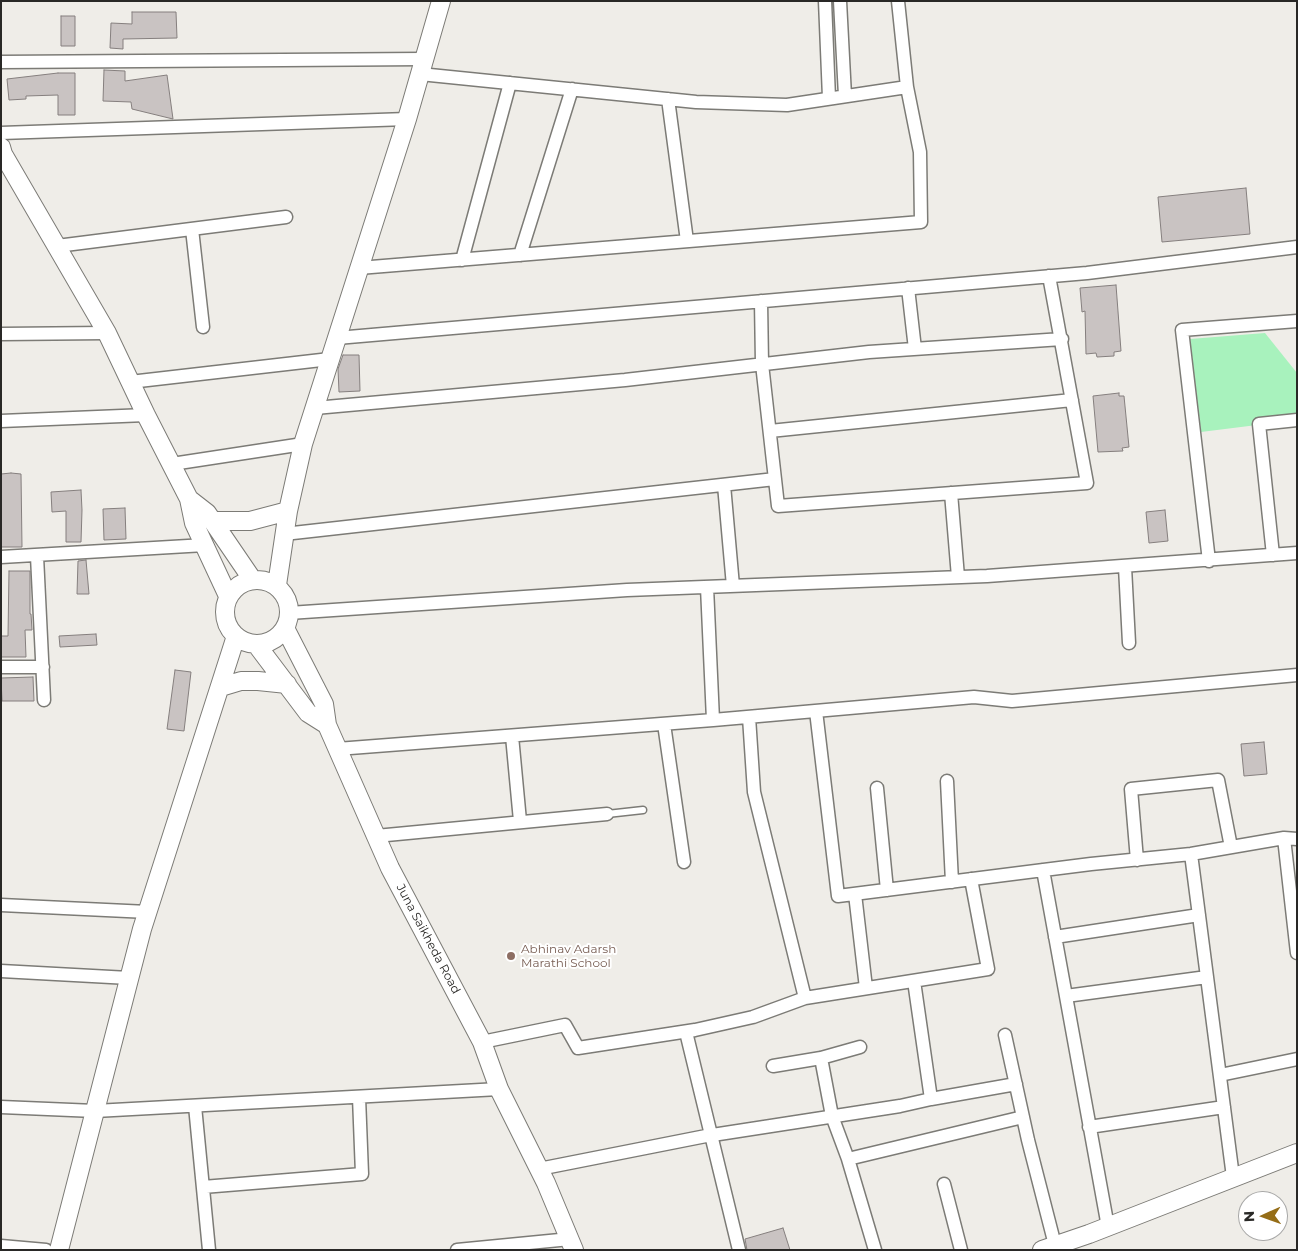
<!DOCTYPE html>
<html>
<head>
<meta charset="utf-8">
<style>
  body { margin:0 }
  #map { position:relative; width:1298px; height:1251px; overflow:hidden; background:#efede8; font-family:Montserrat,sans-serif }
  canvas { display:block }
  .frame { position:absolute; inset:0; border:2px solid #292826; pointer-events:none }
  .north { position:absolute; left:1238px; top:1191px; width:50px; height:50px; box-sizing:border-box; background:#fff; border:1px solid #a9a9a8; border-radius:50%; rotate:268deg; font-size:14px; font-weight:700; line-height:20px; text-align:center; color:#292826 }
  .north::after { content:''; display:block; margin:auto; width:18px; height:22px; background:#956d17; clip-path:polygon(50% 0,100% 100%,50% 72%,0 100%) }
</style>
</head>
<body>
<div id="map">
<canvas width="1298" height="1251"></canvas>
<div class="frame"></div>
<div class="north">N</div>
</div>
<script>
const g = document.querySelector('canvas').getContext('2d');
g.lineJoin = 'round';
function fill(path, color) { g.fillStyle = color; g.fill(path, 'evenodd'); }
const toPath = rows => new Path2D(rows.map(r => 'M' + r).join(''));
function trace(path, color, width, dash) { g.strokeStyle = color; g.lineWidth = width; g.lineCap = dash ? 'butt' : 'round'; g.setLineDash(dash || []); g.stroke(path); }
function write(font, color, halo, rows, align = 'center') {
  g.font = font + ' Montserrat,sans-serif'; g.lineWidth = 4; g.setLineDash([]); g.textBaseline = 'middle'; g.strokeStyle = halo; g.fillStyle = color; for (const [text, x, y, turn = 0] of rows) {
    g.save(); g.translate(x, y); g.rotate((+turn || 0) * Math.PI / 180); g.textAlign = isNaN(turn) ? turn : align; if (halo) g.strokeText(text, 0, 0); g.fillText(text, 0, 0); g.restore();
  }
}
fill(toPath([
  [1265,333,1297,373,1297,420,1201,432,1190,339]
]), '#a8f2bd');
const building = toPath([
  [132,12,176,12,177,38,123,39,123,49,110,48,111,23,132,24,132,12],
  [61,16,75,16,75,46,61,46,61,16],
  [104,70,125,71,125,81,167,75,173,119,132,109,131,102,103,101,104,70],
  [58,73,75,73,75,115,58,115,58,95,26,96,26,99,9,100,7,79,58,73],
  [1246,188,1250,234,1162,242,1158,197,1246,188],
  [1116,285,1121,351,1114,352,1114,356,1097,357,1096,353,1086,354,1085,311,1082,312,1080,288,1116,285],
  [343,355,359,355,360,391,339,392,338,369,343,355],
  [1119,393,1119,396,1124,396,1129,447,1122,448,1123,451,1098,452,1093,396,1119,393],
  [11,473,21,474,22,547,1,547,1,474,11,473],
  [81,490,82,510,81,542,66,542,66,511,52,512,51,492,81,490],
  [125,508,126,539,104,540,103,509,125,508],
  [1165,510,1168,541,1149,543,1146,512,1165,510],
  [86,560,89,594,77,594,78,561,86,560],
  [9,571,30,571,30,614,31,614,32,630,25,630,26,657,1,657,1,636,8,636,9,571],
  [96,634,97,645,60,647,59,636,96,634],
  [175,670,191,672,184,731,167,729,175,670],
  [33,677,34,701,2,701,1,678,33,677],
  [1264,742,1267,774,1244,776,1241,744,1264,742],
  [783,1228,790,1250,747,1250,745,1239,783,1228]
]);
fill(building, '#c9c3c2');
trace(building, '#857f7e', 1);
const lane = toPath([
  [607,814,643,810]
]);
const street = toPath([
  [825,1,829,98],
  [840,1,845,96],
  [1,62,424,59],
  [420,74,696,102,787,105,907,87],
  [668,99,687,241],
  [1,133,407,119],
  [192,229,203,327],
  [57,246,286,217],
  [520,255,572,89],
  [462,260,510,83],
  [359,268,921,222,920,152,907,87,898,1],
  [908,288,915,349],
  [761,301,762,364,778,506,1087,483,1049,276],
  [1,334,107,333],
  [337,338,1087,273,1297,247],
  [130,382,330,359],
  [315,408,625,380,869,352,1062,339],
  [1,421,146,415],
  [770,431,1072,400],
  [172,464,303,444],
  [724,485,733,586],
  [951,493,958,577],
  [284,534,775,479],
  [1273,555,1259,424,1297,420],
  [37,556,44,700],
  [1,557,205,545],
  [1209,561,1182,330,1297,321],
  [1125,567,1129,643],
  [707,587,713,720,974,697,1012,701,1297,675],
  [289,613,627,590,987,576,1297,553],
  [1,667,43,667],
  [816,711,838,896,1091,864,1191,854,1284,838,1297,839],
  [749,717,754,792,805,998,988,969,971,879],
  [664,724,684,862],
  [512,736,520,821],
  [337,749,713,720],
  [947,781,952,882],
  [877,788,887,890],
  [376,836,607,814],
  [1284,838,1297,953],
  [1191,854,1233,1177],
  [1137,860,1131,789,1218,780,1231,847],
  [1043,870,1108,1227],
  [855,894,866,988],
  [1,905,148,912],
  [1055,937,1199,915],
  [1,971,129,978],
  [914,981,931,1099],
  [1066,996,1207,977],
  [686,1032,739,1250],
  [1005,1035,1028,1140,1055,1245],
  [482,1042,565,1025,578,1048,695,1030,753,1017,805,998],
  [821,1058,832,1116,848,1159],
  [773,1066,821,1058,860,1047],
  [1220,1075,1297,1059],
  [195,1106,209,1250],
  [1,1107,95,1111,499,1089],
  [1089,1127,1224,1107],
  [539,1169,706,1136,900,1106,931,1099,1016,1084],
  [944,1184,961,1250],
  [203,1187,362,1174,359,1097],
  [1,1246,46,1250],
  [457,1250,570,1239],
  [875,1250,848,1159,1023,1117]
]);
const secondary = toPath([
  [1,147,3,154,107,333,146,415,189,499,194,523,228,596],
  [189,499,207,513,252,579],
  [213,521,250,521,288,511],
  '225 612a32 32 0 1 1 64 0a32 32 0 1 1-64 0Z',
  [277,585,288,511,303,444,407,119,441,1],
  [285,628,324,704,327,725,390,868,482,1042,499,1089,546,1183,574,1250],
  [256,644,308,713,327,725],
  [221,687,241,681,258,681,287,684],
  [59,1250,142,929,236,636],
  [1042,1250,1089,1234,1297,1153]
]);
trace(lane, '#7c7b76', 9);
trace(street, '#7c7b76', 15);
trace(secondary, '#7c7b76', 20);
trace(lane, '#fff', 6);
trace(street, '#fff', 12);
trace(secondary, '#fff', 18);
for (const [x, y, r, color] of [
  [511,956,5,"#8d6e63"]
]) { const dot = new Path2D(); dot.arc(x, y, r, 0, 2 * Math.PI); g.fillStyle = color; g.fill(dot); trace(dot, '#fff', 2); }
write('12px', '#292826', '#fff', [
  ["Juna Saikheda Road",428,939,62]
]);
write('12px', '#785e54', '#fff', [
  ["Abhinav Adarsh",521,949],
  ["Marathi School",521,963]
], 'left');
</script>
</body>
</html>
